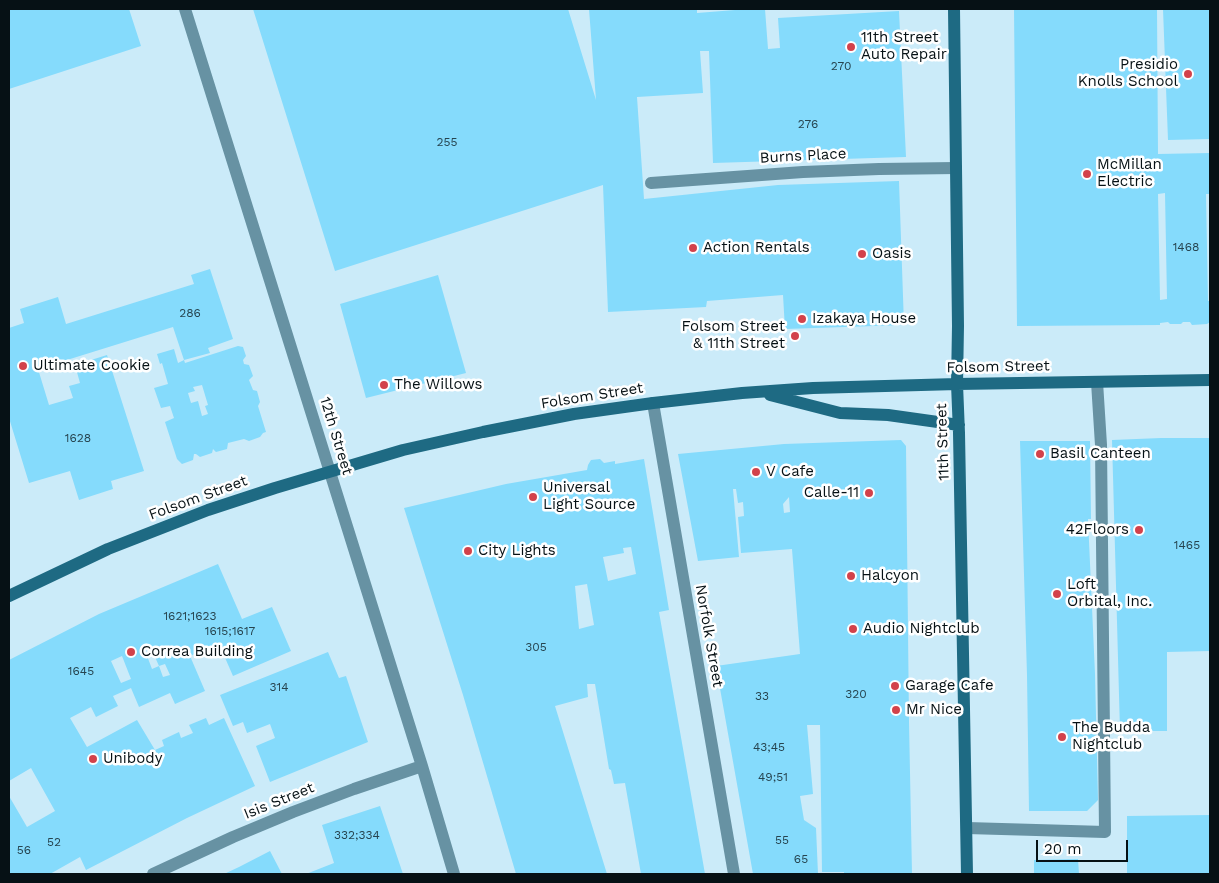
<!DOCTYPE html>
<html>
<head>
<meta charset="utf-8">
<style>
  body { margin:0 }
  #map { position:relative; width:1219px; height:883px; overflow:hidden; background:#cbebf9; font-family:"Work Sans",sans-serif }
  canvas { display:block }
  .frame { position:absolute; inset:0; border:10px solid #061115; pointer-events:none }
  .scale { position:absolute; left:1036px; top:840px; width:92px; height:22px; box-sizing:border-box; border:2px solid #061115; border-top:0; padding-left:6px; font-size:15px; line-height:18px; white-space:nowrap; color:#061115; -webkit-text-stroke:4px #fff; paint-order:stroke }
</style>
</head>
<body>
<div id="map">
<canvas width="1219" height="883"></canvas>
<div class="frame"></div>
<div class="scale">20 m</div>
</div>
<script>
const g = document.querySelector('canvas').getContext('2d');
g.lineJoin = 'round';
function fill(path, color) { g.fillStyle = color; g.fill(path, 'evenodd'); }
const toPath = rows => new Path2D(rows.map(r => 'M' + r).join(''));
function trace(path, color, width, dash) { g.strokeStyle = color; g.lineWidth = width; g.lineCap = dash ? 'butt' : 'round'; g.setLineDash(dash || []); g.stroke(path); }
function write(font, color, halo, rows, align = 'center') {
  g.font = font + ' "Work Sans",sans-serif'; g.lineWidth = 5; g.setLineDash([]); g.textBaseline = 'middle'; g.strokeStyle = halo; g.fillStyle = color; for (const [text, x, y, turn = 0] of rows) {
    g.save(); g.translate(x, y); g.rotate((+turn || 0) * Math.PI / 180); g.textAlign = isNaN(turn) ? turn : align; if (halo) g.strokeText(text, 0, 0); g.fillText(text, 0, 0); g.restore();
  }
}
fill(toPath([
  [9,9,129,9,141,46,9,89],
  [253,9,568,9,596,100,589,9,697,9,697,13,735,10,735,9,765,9,768,49,780,48,778,18,899,11,906,157,713,163,709,51,700,51,703,93,637,97,644,199,778,185,899,181,904,325,785,329,783,295,707,301,706,307,608,312,603,185,335,271],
  [1014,9,1157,9,1158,154,1210,153,1210,194,1206,194,1208,301,1210,301,1210,322,1207,324,1192,325,1190,322,1183,322,1181,324,1170,324,1168,322,1160,323,1160,325,1017,326],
  [1165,193,1167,299,1160,300,1158,194],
  [1163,9,1210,9,1210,139,1168,140],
  [210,269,233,339,208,348,210,353,184,360,173,327,38,369,49,405,73,398,69,386,80,383,75,365,107,355,144,471,111,481,113,489,79,500,70,471,29,483,9,418,9,328,24,323,20,309,58,297,66,324,194,284,191,275],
  [438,275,466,373,366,398,340,304],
  [238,346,243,347,246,356,243,360,244,364,249,365,253,376,249,380,253,390,257,391,260,402,258,406,266,432,263,433,260,437,249,441,244,439,228,443,227,449,216,452,213,449,212,453,200,457,196,454,194,454,193,460,182,464,177,459,165,422,174,418,170,406,161,408,154,388,168,384,162,363,160,364,157,354,174,349,178,363,184,360,185,363],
  [202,385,208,405,205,406,208,414,202,416,198,401,191,403,188,393,195,391,193,387],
  [1161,438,1210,438,1210,651,1167,652,1167,731,1120,731,1112,440],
  [901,440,906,446,909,722,912,874,844,874,844,872,822,872,820,725,807,725,813,794,800,796,804,820,816,828,818,874,753,874,716,666,800,654,792,549,741,553,738,517,744,516,743,502,738,503,736,489,733,489,739,557,698,561,678,454,784,444],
  [789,497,790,512,784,513,783,504],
  [1020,441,1090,441,1091,519,1088,519,1095,674,1098,800,1087,811,1029,811,1027,675],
  [600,459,604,463,615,461,615,464,644,459,669,610,659,612,705,874,641,874,625,783,614,784,611,770,609,769,595,684,587,684,588,697,555,706,607,874,516,874,463,695,404,508,506,484,587,470,588,465,591,460],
  [631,547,636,574,608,581,603,557,624,553,623,548],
  [587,584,594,625,579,629,575,586],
  [218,564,242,619,272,607,291,651,233,676,219,644,190,656,205,691,175,704,170,693,139,707,131,688,113,696,118,706,96,717,91,707,70,718,87,747,137,720,155,750,164,746,162,740,179,732,181,738,193,733,189,725,206,718,209,725,224,718,255,786,187,818,86,870,80,857,50,874,9,874,9,796,27,827,55,811,31,768,9,781,9,660,99,614],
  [150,646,159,666,165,664,170,675,163,677,159,666,152,669,144,648],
  [122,656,131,679,121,683,111,661],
  [328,652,339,678,346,676,368,742,270,782,256,746,275,738,270,724,247,733,243,722,233,726,220,695],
  [380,806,403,874,306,874,334,863,322,825],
  [1210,815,1210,874,1127,874,1127,816],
  [270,851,282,874,224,874,239,867],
  [1078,859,1079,874,1034,874,1034,860]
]), '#85dbfc');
trace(toPath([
  [967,828,1105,832,1101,445,1097,382]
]), '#6792a3', 12);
trace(toPath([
  [185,9,422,766,454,874],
  [651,183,803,172,879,169,956,168],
  [653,403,734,874],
  [153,874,233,837,293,812,354,789,422,766]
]), '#6792a3', 12);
trace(toPath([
  [954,9,958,326,957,384,959,433,967,874],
  [770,395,840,413,888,415,959,425],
  [9,596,108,549,208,510,275,488,403,450,483,432,574,414,653,403,742,393,813,388,957,384,1210,380]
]), '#1e6a83', 12);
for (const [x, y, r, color] of [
  [851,47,5,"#d2424b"],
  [1188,74,5,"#d2424b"],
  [1087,174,5,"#d2424b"],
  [693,248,5,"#d2424b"],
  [862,254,5,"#d2424b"],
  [802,319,5,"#d2424b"],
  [795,336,5,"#d2424b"],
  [23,366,5,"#d2424b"],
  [384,385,5,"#d2424b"],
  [1040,454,5,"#d2424b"],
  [756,472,5,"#d2424b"],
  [869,493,5,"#d2424b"],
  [533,497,5,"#d2424b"],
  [1139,530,5,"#d2424b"],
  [468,551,5,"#d2424b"],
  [851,576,5,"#d2424b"],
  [1057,594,5,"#d2424b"],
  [853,629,5,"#d2424b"],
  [131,652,5,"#d2424b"],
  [895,686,5,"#d2424b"],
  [896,710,5,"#d2424b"],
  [1062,737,5,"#d2424b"],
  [93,759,5,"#d2424b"]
]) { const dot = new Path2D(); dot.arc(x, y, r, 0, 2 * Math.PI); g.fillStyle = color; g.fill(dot); trace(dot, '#fff', 2); }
write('12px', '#26444f', null, [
  ["270",841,66],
  ["276",808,124],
  ["255",447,142],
  ["1468",1186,247],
  ["286",190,313],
  ["1628",78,438],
  ["1465",1187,545],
  ["1621;1623",190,616],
  ["1615;1617",230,631],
  ["305",536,647],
  ["1645",81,671],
  ["314",279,687],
  ["320",856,694],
  ["33",762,696],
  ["43;45",769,747],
  ["49;51",773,777],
  ["332;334",357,835],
  ["55",782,840],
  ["52",54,842],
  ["56",24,850],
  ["65",801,859]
]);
write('15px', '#061115', '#fff', [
  ["11th Street",861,38],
  ["Auto Repair",861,55],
  ["Presidio",1178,65,"right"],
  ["Knolls School",1178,82,"right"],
  ["McMillan",1097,165],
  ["Electric",1097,182],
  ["Action Rentals",703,248],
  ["Oasis",872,254],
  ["Izakaya House",812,319],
  ["Folsom Street",785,327,"right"],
  ["& 11th Street",785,344,"right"],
  ["Ultimate Cookie",33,366],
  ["The Willows",394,385],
  ["Basil Canteen",1050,454],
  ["V Cafe",766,472],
  ["Universal",543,488],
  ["Light Source",543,505],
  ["Calle-11",859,493,"right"],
  ["42Floors",1129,530,"right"],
  ["City Lights",478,551],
  ["Halcyon",861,576],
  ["Loft",1067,585],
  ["Orbital, Inc.",1067,602],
  ["Audio Nightclub",863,629],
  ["Correa Building",141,652],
  ["Garage Cafe",905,686],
  ["Mr Nice",906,710],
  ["The Budda",1072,728],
  ["Nightclub",1072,745],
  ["Unibody",103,759]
], 'left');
write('15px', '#061115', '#fff', [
  ["Burns Place",803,156,-3],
  ["Folsom Street",998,367,-1],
  ["Folsom Street",592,396,-9],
  ["12th Street",336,436,73],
  ["11th Street",943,442,-92],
  ["Folsom Street",198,498,-20],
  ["Norfolk Street",709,636,80],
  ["Isis Street",279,801,-22]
]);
</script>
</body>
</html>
